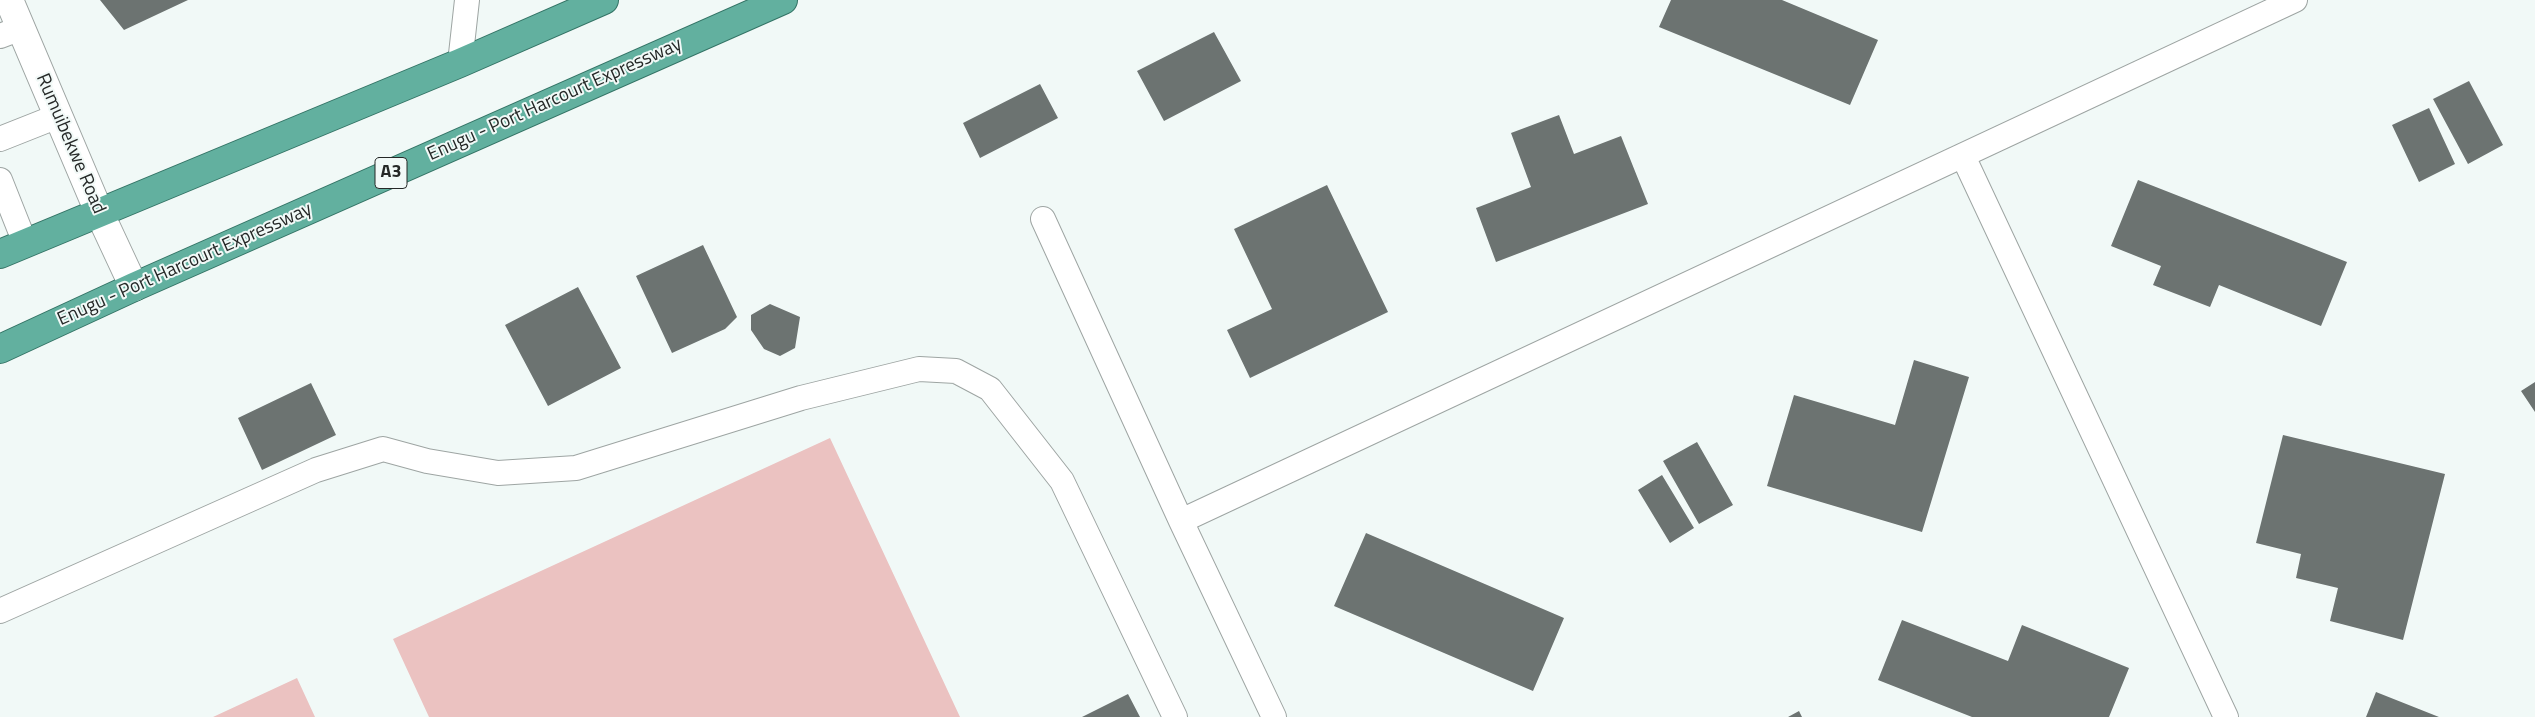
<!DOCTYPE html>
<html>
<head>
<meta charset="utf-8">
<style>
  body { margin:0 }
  canvas { display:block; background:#f1f9f7 }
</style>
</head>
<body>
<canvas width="2535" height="717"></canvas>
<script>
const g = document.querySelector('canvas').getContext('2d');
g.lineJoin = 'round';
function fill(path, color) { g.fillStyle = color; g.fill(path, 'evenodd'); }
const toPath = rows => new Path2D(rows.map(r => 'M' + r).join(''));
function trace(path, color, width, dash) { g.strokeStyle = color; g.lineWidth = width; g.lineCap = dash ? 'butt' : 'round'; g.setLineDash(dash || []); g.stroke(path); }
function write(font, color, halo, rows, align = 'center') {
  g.font = font + ' "Titillium Web",sans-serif'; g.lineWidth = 4; g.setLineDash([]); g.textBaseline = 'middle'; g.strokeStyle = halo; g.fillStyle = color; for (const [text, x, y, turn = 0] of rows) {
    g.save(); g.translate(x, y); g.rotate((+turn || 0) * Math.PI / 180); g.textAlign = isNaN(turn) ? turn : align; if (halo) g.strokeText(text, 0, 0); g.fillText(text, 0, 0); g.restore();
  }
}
fill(toPath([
  [830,438,960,717,429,717,393,639],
  [297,678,315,717,213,717]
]), '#ebc2c1');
fill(toPath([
  [100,0,188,0,124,30],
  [1671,0,1782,0,1878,40,1850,105,1659,27],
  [1214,32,1241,81,1164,121,1137,71],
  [2469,81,2503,145,2468,164,2433,99],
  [1040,84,1058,118,980,158,963,123],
  [2429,108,2455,164,2419,182,2392,125],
  [1559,115,1574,154,1621,136,1648,204,1496,262,1476,208,1531,187,1511,133],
  [2138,180,2347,262,2321,326,2219,285,2210,307,2153,285,2161,266,2111,246],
  [1327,185,1388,312,1250,378,1227,330,1272,309,1234,229],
  [703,245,737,317,725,329,672,353,636,276],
  [578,287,621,368,548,406,505,325],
  [770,304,800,317,795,348,780,356,764,349,751,330,751,315],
  [1914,360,1969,377,1922,532,1767,486,1794,395,1895,425],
  [2535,382,2535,412,2521,391],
  [311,383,336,435,262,470,238,418],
  [2283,435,2445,474,2403,640,2330,621,2338,588,2296,578,2301,554,2256,543],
  [1697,442,1733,505,1699,524,1663,461],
  [1662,475,1694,528,1670,543,1638,490],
  [1366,533,1564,618,1533,691,1334,606],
  [1902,620,2008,661,2022,625,2129,668,2109,717,1972,717,1878,680],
  [2376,692,2439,717,2366,717],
  [1128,694,1140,717,1082,717],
  [1799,711,1802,717,1788,717]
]), '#6c7371');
const service = toPath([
  [0,36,21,28],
  [460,63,467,0],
  [0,139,58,116],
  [1963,156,2226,717],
  [0,180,25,243],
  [1043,219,1181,521,1274,717],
  [1181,521,2295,0],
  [0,611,316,470,383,449,427,461,498,473,576,468,801,398,919,369,956,371,990,389,1062,481,1175,717]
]);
const minor = toPath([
  [9,0,99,212,134,287]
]);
const trunk = toPath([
  [0,254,460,63,604,0],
  [0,349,134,287,783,0]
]);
trace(service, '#9ea5a3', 26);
trace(minor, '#9ea5a3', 30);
trace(trunk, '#337365', 30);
trace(service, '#fff', 24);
trace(minor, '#fff', 28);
trace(trunk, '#62b09f', 28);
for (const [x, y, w] of [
  [391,173,32]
]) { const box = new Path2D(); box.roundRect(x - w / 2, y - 15.5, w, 31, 4); g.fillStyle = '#f1f9f7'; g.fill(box); trace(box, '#252827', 1); }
write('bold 18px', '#252827', null, [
  ["A3",391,173]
]);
write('19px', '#252827', '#f1f9f7', [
  ["Enugu - Port Harcourt Expressway",555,100,-24],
  ["Rumuibekwe Road",70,144,67],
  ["Enugu - Port Harcourt Expressway",185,265,-24]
]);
</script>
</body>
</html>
